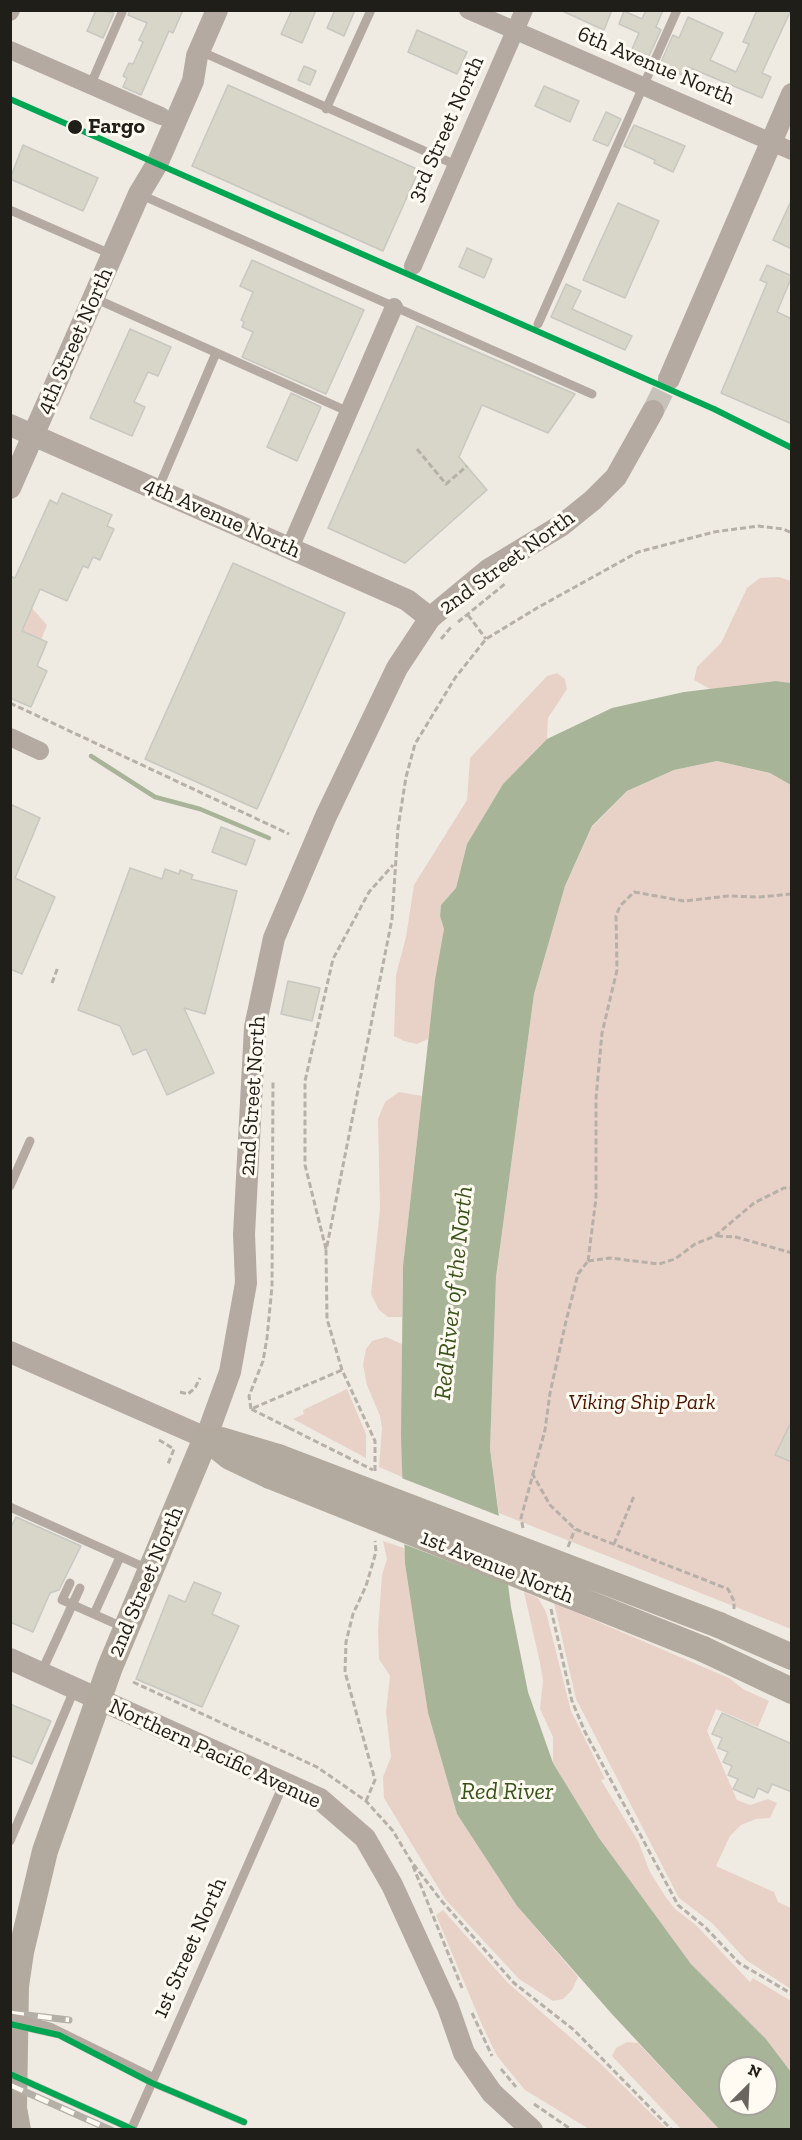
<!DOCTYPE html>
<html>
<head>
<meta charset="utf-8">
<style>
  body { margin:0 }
  #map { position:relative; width:802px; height:2140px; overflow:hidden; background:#efebe3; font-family:"Zilla Slab",serif }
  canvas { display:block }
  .frame { position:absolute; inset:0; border:12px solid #201e18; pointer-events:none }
  .north { position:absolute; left:718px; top:2056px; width:60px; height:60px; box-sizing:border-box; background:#fffbf2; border:2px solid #a6a39b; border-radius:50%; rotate:24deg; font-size:16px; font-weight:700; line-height:24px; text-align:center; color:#201e18 }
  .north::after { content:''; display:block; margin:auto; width:21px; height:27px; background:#68665f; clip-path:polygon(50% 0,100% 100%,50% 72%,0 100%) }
</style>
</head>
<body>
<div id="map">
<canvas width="802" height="2140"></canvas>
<div class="frame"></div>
<div class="north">N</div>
</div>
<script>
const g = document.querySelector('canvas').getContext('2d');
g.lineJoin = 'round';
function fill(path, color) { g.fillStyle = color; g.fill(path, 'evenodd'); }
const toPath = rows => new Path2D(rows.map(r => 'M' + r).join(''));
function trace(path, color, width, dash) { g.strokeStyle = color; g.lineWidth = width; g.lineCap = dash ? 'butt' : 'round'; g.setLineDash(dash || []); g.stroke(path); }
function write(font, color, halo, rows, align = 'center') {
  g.font = font + ' "Zilla Slab",serif'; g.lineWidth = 6; g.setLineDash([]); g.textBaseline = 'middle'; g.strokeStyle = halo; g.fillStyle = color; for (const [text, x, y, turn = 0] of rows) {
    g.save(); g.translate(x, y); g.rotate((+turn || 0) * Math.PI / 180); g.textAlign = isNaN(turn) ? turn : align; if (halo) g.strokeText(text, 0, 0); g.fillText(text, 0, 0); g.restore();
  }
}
fill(toPath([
  [779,577,791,581,791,683,776,681,710,689,694,680,697,667,721,643,747,588,760,578],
  [32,608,47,625,41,640,22,631],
  [557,673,565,679,567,689,548,718,547,739,503,784,467,844,456,888,441,905,440,916,444,929,428,1039,417,1044,404,1041,394,1036,396,975,406,937,414,885,467,800,470,758,547,676],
  [717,761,770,773,792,785,791,1629,499,1513,490,1449,496,1277,534,994,565,886,592,827,627,791,674,770],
  [399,1092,422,1096,403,1266,402,1317,388,1317,379,1310,371,1294,380,1209,378,1119,385,1102],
  [386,1337,402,1344,402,1477,379,1467,382,1428,380,1416,367,1385,363,1365,366,1349,372,1341],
  [347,1389,366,1434,366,1458,293,1419,304,1414,303,1410],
  [383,1541,404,1548,428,1713,457,1814,517,1906,578,1977,572,1990,563,1999,553,2001,519,1979,445,1899,384,1798,383,1777,391,1757,386,1712,390,1676,379,1659,378,1630,382,1575,387,1559],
  [524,1592,538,1598,546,1612,571,1711,605,1779,601,1780,638,1841,650,1872,665,1896,675,1909,696,1925,750,1982,753,1978,791,2001,791,2072,766,2039,691,1964,599,1838,553,1763,553,1737,540,1709,543,1681,540,1663],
  [554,1603,729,1678,743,1689,769,1701,758,1727,716,1709,707,1731,737,1800,750,1805,768,1799,777,1803,770,1818,756,1819,741,1825,730,1836,716,1866,774,1892,778,1902,791,1908,791,1989,746,1960,712,1923,679,1898,576,1699],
  [443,1910,508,1983,601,2064,667,2129,589,2129,525,2090,497,2056,482,2025,436,1915],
  [627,2042,638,2043,719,2129,681,2129,612,2056,616,2048]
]), '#e8d2c8');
fill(toPath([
  [776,681,791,683,791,785,770,773,717,761,674,770,627,791,592,826,565,886,534,994,496,1277,490,1449,511,1607,528,1692,553,1763,599,1838,691,1964,766,2039,791,2072,791,2129,719,2129,611,2013,517,1906,457,1814,428,1713,405,1563,401,1435,403,1266,435,980,444,929,440,916,441,905,456,888,467,844,503,784,547,739,612,708,684,692],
  [730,2068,766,2068,766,2104,730,2104]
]), '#a7b497');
fill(toPath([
  [399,1477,502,1517,511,1585,401,1543]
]), '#efebe3');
trace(toPath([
  [91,756,155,797,200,809,269,838]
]), '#a7b497', 4.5);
const building = toPath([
  [96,10,114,13,103,38,87,31,96,10],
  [130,10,183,10,173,33,169,31,141,95,123,87,127,78,123,76,129,63,133,64,143,42,139,40,147,23,128,15,130,10],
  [292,10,316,10,302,43,281,34,292,10],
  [335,10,355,10,344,36,327,28,335,10],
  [560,10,612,10,604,30,560,10],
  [646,10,663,10,656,27,661,30,649,56,632,49,639,33,619,24,624,11,642,19,646,10],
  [757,10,791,10,762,73,771,77,762,98,688,67,684,76,666,67,667,65,661,62,673,35,679,38,688,17,723,33,710,60,736,72,749,44,743,42,757,10],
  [417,30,467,52,457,74,408,52,417,30],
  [304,66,316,71,310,85,298,80,304,66],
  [228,85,419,170,383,251,192,166,228,85],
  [544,86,579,101,570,122,535,106,544,86],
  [606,112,621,119,608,146,593,140,606,112],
  [634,125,685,146,673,172,654,163,655,160,624,146,634,125],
  [23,145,98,178,83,211,10,179,23,145],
  [792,199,792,249,773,240,792,199],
  [618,203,659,221,625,298,583,280,618,203],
  [467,248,492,259,484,278,459,267,467,248],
  [252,260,364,310,326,394,242,357,253,332,242,327,244,322,241,320,253,292,240,286,252,260],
  [767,265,792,276,777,312,792,319,792,424,721,393,767,283,760,280,767,265],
  [566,284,581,291,572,309,632,336,625,350,551,317,566,284],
  [417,326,575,394,548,433,482,405,459,457,487,490,405,563,328,528,417,326],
  [130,329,171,347,158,376,148,372,134,402,145,407,132,436,90,418,130,329],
  [291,393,321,407,297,461,267,447,291,393],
  [62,493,112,515,107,526,114,529,100,560,93,557,88,568,83,566,67,601,40,589,22,631,47,642,37,666,47,671,31,707,10,698,10,576,15,578,50,500,57,504,62,493],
  [233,563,345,613,257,809,145,759,233,563],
  [10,804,40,818,15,878,55,897,22,974,10,969,10,804],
  [221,827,255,840,246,865,212,852,221,827],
  [130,868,162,879,165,869,179,874,180,870,193,875,191,879,237,891,205,1014,184,1008,214,1073,167,1095,146,1049,133,1055,120,1026,78,1010,130,868],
  [288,981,320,988,312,1021,281,1014,288,981],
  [792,1420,792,1462,775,1455,792,1420],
  [16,1517,81,1546,59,1590,50,1593,33,1632,10,1622,10,1529,16,1517],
  [194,1582,221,1593,212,1614,239,1626,202,1707,136,1679,169,1595,185,1602,194,1582],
  [10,1704,51,1721,32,1764,10,1755,10,1704],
  [722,1713,792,1744,792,1792,772,1784,768,1793,758,1788,754,1798,733,1789,738,1779,728,1775,732,1766,723,1762,728,1752,718,1748,722,1738,712,1734,722,1713]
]);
fill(building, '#d7d6c9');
trace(building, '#c9c7c1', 1.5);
trace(toPath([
  [653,411,669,379]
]), '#c6c2ba', 22, [22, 11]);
trace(toPath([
  [417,449,446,484,467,466],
  [468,615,486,639],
  [458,622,506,583],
  [441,639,452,626],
  [10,703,289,834],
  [52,983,58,967],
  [717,1236,736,1237,792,1253],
  [326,1249,305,1165,305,1081,333,959,369,892,393,865],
  [588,1261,596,1198,596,1098,602,1033,617,970,616,916,620,906,634,892,684,901,728,896,759,897,792,894],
  [588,1261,610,1258,659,1264,675,1259,695,1244,715,1236,754,1203,784,1188,792,1188],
  [180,1392,188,1394,195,1388,200,1378],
  [251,1409,249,1396,263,1361,267,1338,272,1286,273,1081],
  [289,1428,251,1409,342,1370],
  [159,1440,174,1449,168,1464],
  [375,1471,375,1441,342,1370,327,1319,326,1251,392,919,398,828,406,777,415,744,455,678,486,639,537,608,638,552,714,532,758,526,783,529,792,533],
  [532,1473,550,1505,575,1529,728,1589,734,1601,734,1609],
  [523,1528,521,1518,545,1430,550,1393,566,1321,578,1274,588,1261],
  [614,1544,634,1496],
  [568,1547,575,1529],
  [551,1609,572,1701,585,1732,678,1905,706,1928,739,1963,792,1994],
  [133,1682,317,1767,366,1801,393,1831,411,1861,440,1899,514,1983,574,2030,672,2130],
  [366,1801,375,1780,345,1672,346,1642,353,1614,366,1586,376,1552,375,1541],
  [413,1866,462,1988],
  [472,2013,492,2056],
  [501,2069,516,2087],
  [534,2104,572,2130]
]), '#b7b0a8', 3, [6, 3]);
trace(toPath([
  [200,51,456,165],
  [90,86,123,10],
  [326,109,371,10],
  [139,194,592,394],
  [10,210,113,255],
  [94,298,349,412],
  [538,324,677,10],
  [158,489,216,353],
  [10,1186,30,1141],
  [10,1507,148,1569],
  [70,1583,62,1600,125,1628],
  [94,1614,120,1557],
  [41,1673,80,1588],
  [10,1841,75,1688],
  [28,2021,50,2027,154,2078],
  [131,2130,284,1783]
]), '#b4aaa2', 9);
trace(toPath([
  [468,10,792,151],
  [10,12,11,10],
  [10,50,161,116],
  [413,266,524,10],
  [290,548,394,307],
  [10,737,40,751]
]), '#b4aaa2', 18);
trace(toPath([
  [669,379,792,94],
  [10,425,407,600,430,618],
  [10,488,139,194,157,164,193,81,197,56,217,10],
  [10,1352,206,1438,230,1372,246,1283,244,1234,255,1027,274,938,326,816,397,668,430,618,488,570,562,525,593,500,616,477,653,411],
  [10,1659,320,1799,365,1838,392,1885,448,2007,464,2053,492,2093,532,2130]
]), '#b4aaa2', 22);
trace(toPath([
  [206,1438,230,1457,270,1476],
  [221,1440,278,1457],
  [719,1625,792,1657],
  [703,1649,792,1691],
  [18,2130,14,2108,16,1986,21,1952,45,1851,110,1667,206,1438]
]), '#b3aa9f', 26);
const rail = toPath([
  [10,2013,69,2020],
  [10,2024,59,2035,152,2083,244,2122],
  [10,2074,134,2130],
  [10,2085,111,2130]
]);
trace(rail, '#b4b0a8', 7);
trace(rail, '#fffbf2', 4.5, [14]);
trace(toPath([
  [289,1428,373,1470]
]), '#b7b0a8', 3, [6, 3]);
trace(toPath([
  [10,2018,28,2021]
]), '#b4aaa2', 9);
trace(toPath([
  [278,1457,719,1625],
  [270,1476,703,1649]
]), '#b3aa9f', 26);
trace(toPath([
  [10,99,714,409,792,448],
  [10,2024,59,2035,152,2083,244,2122],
  [10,2074,134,2130]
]), '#00a651', 6);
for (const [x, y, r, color] of [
  [75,127,8,"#201e18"]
]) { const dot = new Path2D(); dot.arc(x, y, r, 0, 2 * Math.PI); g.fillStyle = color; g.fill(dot); trace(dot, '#fffbf2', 2); }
write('22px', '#201e18', '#fffbf2', [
  ["6th Avenue North",656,66,23],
  ["3rd Street North",446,129,-66],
  ["4th Street North",75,341,-66],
  ["4th Avenue North",222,518,24],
  ["2nd Street North",507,563,-36],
  ["2nd Street North",253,1096,-86],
  ["1st Avenue North",497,1567,22],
  ["2nd Street North",146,1582,-67],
  ["Northern Pacific Avenue",215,1754,25],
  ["1st Street North",190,1948,-66]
]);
write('bold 22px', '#201e18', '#fffbf2', [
  ["Fargo",88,127]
], 'left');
write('italic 22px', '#4e1500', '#fffbf2', [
  ["Viking Ship Park",642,1403]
]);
write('italic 24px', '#38541a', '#fffbf2', [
  ["Red River of the North",454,1293,-84],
  ["Red River",507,1792]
]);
</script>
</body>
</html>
